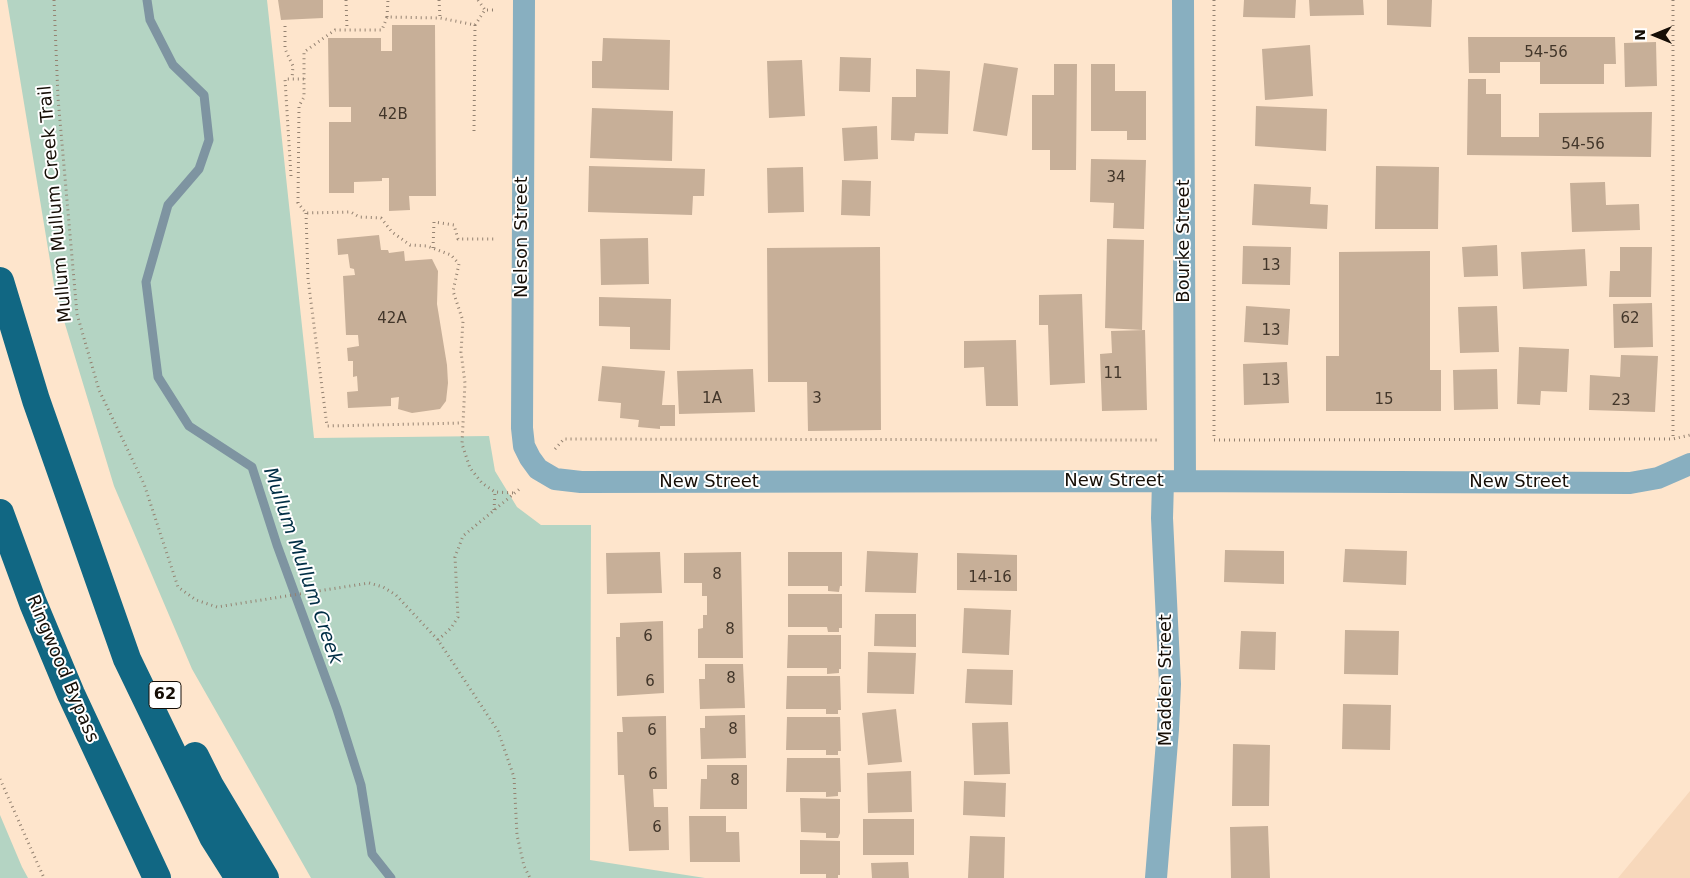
<!DOCTYPE html>
<html>
<head>
<meta charset="utf-8">
<style>
  body { margin:0 }
  #map { position:relative; width:1690px; height:878px; overflow:hidden; background:#fee5cc; font-family:"DejaVu Sans",sans-serif }
  canvas { display:block }
  .north { position:absolute; left:1630px; top:10px; width:50px; height:50px; -webkit-text-stroke:4px #fff; paint-order:stroke; rotate:270deg; font-size:14px; font-weight:700; line-height:20px; text-align:center; color:#160e06 }
  .north::after { content:''; display:block; margin:auto; width:18px; height:22px; background:#160e06; clip-path:polygon(50% 0,100% 100%,50% 72%,0 100%) }
</style>
</head>
<body>
<div id="map">
<canvas width="1690" height="878"></canvas>
<div class="north">N</div>
</div>
<script>
const g = document.querySelector('canvas').getContext('2d');
g.lineJoin = 'round';
function fill(path, color) { g.fillStyle = color; g.fill(path, 'evenodd'); }
const toPath = rows => new Path2D(rows.map(r => 'M' + r).join(''));
function trace(path, color, width, dash) { g.strokeStyle = color; g.lineWidth = width; g.lineCap = dash ? 'butt' : 'round'; g.setLineDash(dash || []); g.stroke(path); }
function write(font, color, halo, rows, align = 'center') {
  g.font = font + ' "DejaVu Sans",sans-serif'; g.lineWidth = 4; g.setLineDash([]); g.textBaseline = 'middle'; g.strokeStyle = halo; g.fillStyle = color; for (const [text, x, y, turn = 0] of rows) {
    g.save(); g.translate(x, y); g.rotate((+turn || 0) * Math.PI / 180); g.textAlign = isNaN(turn) ? turn : align; if (halo) g.strokeText(text, 0, 0); g.fillText(text, 0, 0); g.restore();
  }
}
fill(toPath([
  [1690,791,1690,878,1618,878]
]), '#f7d8bb');
fill(toPath([
  [7,0,267,0,314,438,489,436,495,471,517,507,541,525,591,525,590,860,705,878,311,878,192,669,114,486,55,291],
  [0,815,22,867,28,878,0,878]
]), '#b4d4c3');
trace(toPath([
  [147,0,150,20,173,65,204,95,209,140,199,169,168,205,146,282,158,377,189,426,252,467,277,545,337,709,361,785,372,854,391,878]
]), '#7e94a1', 9);
fill(toPath([
  [278,0,323,0,323,18,281,20],
  [1244,0,1296,0,1295,18,1243,17],
  [1309,0,1363,0,1364,15,1310,16],
  [1387,0,1432,0,1431,27,1387,25],
  [392,25,435,25,436,196,409,196,410,210,389,211,389,178,382,178,382,181,354,182,354,193,329,193,329,122,351,122,351,107,329,107,328,38,381,38,381,51,392,51],
  [1468,37,1615,37,1616,64,1604,64,1604,84,1540,84,1540,62,1500,62,1500,73,1469,73],
  [603,38,670,40,669,90,592,88,592,61,602,61],
  [1656,42,1657,86,1625,87,1624,43],
  [1310,45,1313,96,1265,100,1262,49],
  [840,57,871,58,870,92,839,91],
  [802,60,805,116,769,118,767,61],
  [984,63,1018,68,1007,136,973,131],
  [1054,64,1077,64,1076,170,1050,170,1050,150,1032,150,1032,95,1054,95],
  [1091,64,1115,64,1115,91,1146,91,1146,140,1127,140,1127,131,1091,131],
  [916,69,950,71,948,134,915,133,914,141,891,140,892,97,916,97],
  [1468,79,1486,79,1486,94,1501,94,1501,137,1539,137,1539,113,1652,112,1651,157,1467,155],
  [1256,106,1327,109,1326,151,1255,146],
  [592,108,673,111,672,161,590,158],
  [877,126,878,159,844,161,842,128],
  [1091,159,1146,160,1144,229,1113,228,1114,203,1090,202],
  [589,166,705,169,704,196,693,196,692,215,588,212],
  [1376,166,1439,167,1438,229,1375,229],
  [803,167,804,212,768,213,767,168],
  [842,180,871,181,870,216,841,215],
  [1605,182,1606,205,1639,204,1640,230,1572,232,1570,183],
  [1254,184,1311,187,1310,204,1328,205,1327,229,1252,225],
  [379,235,381,250,388,250,389,253,404,251,405,261,432,259,438,271,437,304,447,365,448,383,446,401,440,409,412,413,398,409,399,397,391,398,391,406,348,408,347,392,358,391,357,376,353,377,353,361,348,361,347,348,359,346,358,335,346,335,343,276,355,275,354,269,350,268,348,254,338,255,337,239],
  [648,238,649,284,601,285,600,239],
  [1107,239,1144,240,1142,330,1105,328],
  [1497,245,1498,276,1464,277,1462,247],
  [1243,246,1291,247,1290,285,1242,284],
  [880,247,881,430,808,431,807,382,768,382,767,248],
  [1620,247,1652,247,1651,297,1609,297,1610,271,1620,271],
  [1585,249,1587,286,1523,289,1521,252],
  [1430,251,1430,370,1441,370,1441,411,1326,411,1326,356,1339,356,1339,252],
  [1082,294,1085,383,1050,385,1048,325,1039,325,1039,295],
  [599,297,671,299,670,350,630,349,630,327,599,326],
  [1652,303,1653,347,1614,348,1613,304],
  [1246,306,1290,309,1288,345,1244,342],
  [1497,306,1499,352,1460,353,1458,307],
  [1145,330,1147,410,1102,411,1100,354,1112,353,1111,331],
  [1016,340,1018,406,986,406,984,367,964,368,964,341],
  [1519,347,1569,349,1567,392,1541,391,1540,405,1517,404],
  [1621,355,1658,356,1655,412,1589,410,1590,375,1620,377],
  [1287,362,1289,403,1244,405,1243,364],
  [602,366,665,371,662,405,675,405,675,426,660,426,660,429,638,427,639,420,620,418,621,403,598,401],
  [753,369,755,412,679,414,677,371],
  [1497,369,1498,409,1454,410,1453,370],
  [1345,549,1407,551,1406,585,1343,582],
  [1225,550,1284,551,1284,584,1224,582],
  [867,551,918,553,916,593,865,592],
  [660,552,662,593,607,594,606,553],
  [741,552,743,658,698,658,698,629,703,628,703,615,707,615,707,596,702,596,702,583,684,583,684,553],
  [788,552,842,552,842,586,840,586,839,592,828,591,828,586,788,586],
  [957,553,1017,555,1017,591,957,590],
  [788,594,842,594,842,628,839,628,839,632,828,632,827,627,788,627],
  [964,608,1011,610,1009,655,962,653],
  [875,614,916,614,916,647,874,646],
  [663,621,664,693,617,696,616,637,620,637,620,623],
  [1345,630,1399,631,1398,675,1344,674],
  [1241,631,1276,632,1275,670,1239,669],
  [788,635,841,635,841,669,839,669,839,673,827,674,827,668,787,668],
  [868,652,916,653,914,694,867,693],
  [705,664,743,664,745,708,700,709,699,679,705,679],
  [967,669,1013,670,1012,705,965,703],
  [787,676,840,676,841,710,838,710,838,714,826,714,826,709,786,709],
  [1343,704,1391,705,1390,750,1342,749],
  [896,709,902,762,868,765,862,713],
  [745,715,746,758,701,759,700,728,705,728,705,716],
  [666,716,667,789,653,789,654,807,668,807,669,850,629,851,624,775,618,775,617,732,623,732,622,717],
  [787,717,840,717,841,751,838,751,838,755,826,755,826,750,786,750],
  [1008,722,1010,774,974,775,972,723],
  [1233,744,1270,745,1269,806,1232,806],
  [787,758,840,758,841,792,838,792,838,796,826,797,826,792,786,792],
  [707,765,747,765,747,809,700,809,701,779,707,779],
  [911,771,912,812,868,813,867,773],
  [964,781,1006,783,1005,817,963,815],
  [800,798,840,799,840,833,838,838,826,838,826,833,801,832],
  [689,816,726,816,726,832,739,832,740,862,690,862],
  [863,819,914,819,914,855,863,855],
  [1268,826,1270,878,1231,878,1230,827],
  [970,836,1005,837,1004,878,968,878],
  [800,840,840,841,840,875,838,875,838,878,826,878,826,874,800,874],
  [908,862,909,878,872,878,871,863]
]), '#c7af98');
trace(toPath([
  [54,0,58,98,77,314,99,390,144,484,178,587,196,600,217,607,369,583,383,587,396,595,438,640,498,731,514,777,517,835,524,866,530,878],
  [346,0,347,29],
  [439,0,440,18],
  [478,0,485,10],
  [1214,0,1214,440,1673,439,1690,435],
  [1673,0,1673,439],
  [387,17,388,0],
  [475,25,485,10,495,10],
  [285,26,285,49,293,66,292,79],
  [474,131,475,25,440,18,387,17,382,30,335,30,304,52,304,97,299,106,298,203,306,213,351,212,359,217,381,218,392,232,410,245,427,246,451,255,459,264,453,291,463,321,461,352,465,383,462,444,470,468,482,483,495,492,515,493],
  [291,176,285,79,304,79],
  [306,213,308,279,327,426,462,423],
  [433,248,434,222,454,225,458,239,494,239],
  [555,449,564,439,1158,440],
  [494,510,495,492],
  [438,640,451,628,458,617,455,557,463,536,522,487],
  [0,779,44,878]
]), '#948271', 3, [1, 4]);
trace(toPath([
  [524,0,522,428,524,446,530,458,538,469,555,479,581,482,1163,481,1630,483,1658,478,1690,464],
  [1183,0,1185,481],
  [1156,878,1168,729,1170,684,1162,518,1163,481]
]), '#88afc0', 22);
trace(toPath([
  [0,281,36,400,127,659,213,837,239,878],
  [0,513,33,603,71,694,157,878],
  [195,756,210,786,265,878]
]), '#116783', 28);
write('15px', '#42362a', null, [
  ["54-56",1546,53],
  ["42B",393,115],
  ["54-56",1583,145],
  ["34",1116,178],
  ["13",1271,266],
  ["42A",392,319],
  ["62",1630,319],
  ["13",1271,331],
  ["11",1113,374],
  ["13",1271,381],
  ["1A",712,399],
  ["3",817,399],
  ["15",1384,400],
  ["23",1621,401],
  ["8",717,575],
  ["14-16",990,578],
  ["8",730,630],
  ["6",648,637],
  ["8",731,679],
  ["6",650,682],
  ["8",733,730],
  ["6",652,731],
  ["6",653,775],
  ["8",735,781],
  ["6",657,828]
]);
for (const [x, y, w] of [
  [165,695,32]
]) { const box = new Path2D(); box.roundRect(x - w / 2, y - 13.5, w, 27, 4); g.fillStyle = '#fff'; g.fill(box); trace(box, '#160e06', 1); }
write('bold 16px', '#160e06', null, [
  ["62",165,695]
]);
write('18px', '#160e06', '#fff', [
  ["Mullum Mullum Creek Trail",56,204,-95],
  ["Nelson Street",522,237,-90],
  ["Bourke Street",1184,241,-90],
  ["New Street",1114,481],
  ["New Street",709,482],
  ["New Street",1519,482],
  ["Ringwood Bypass",62,669,67],
  ["Madden Street",1166,680,-90]
]);
write('italic 19px', '#002e45', '#fff', [
  ["Mullum Mullum Creek",302,566,71]
]);
</script>
</body>
</html>
